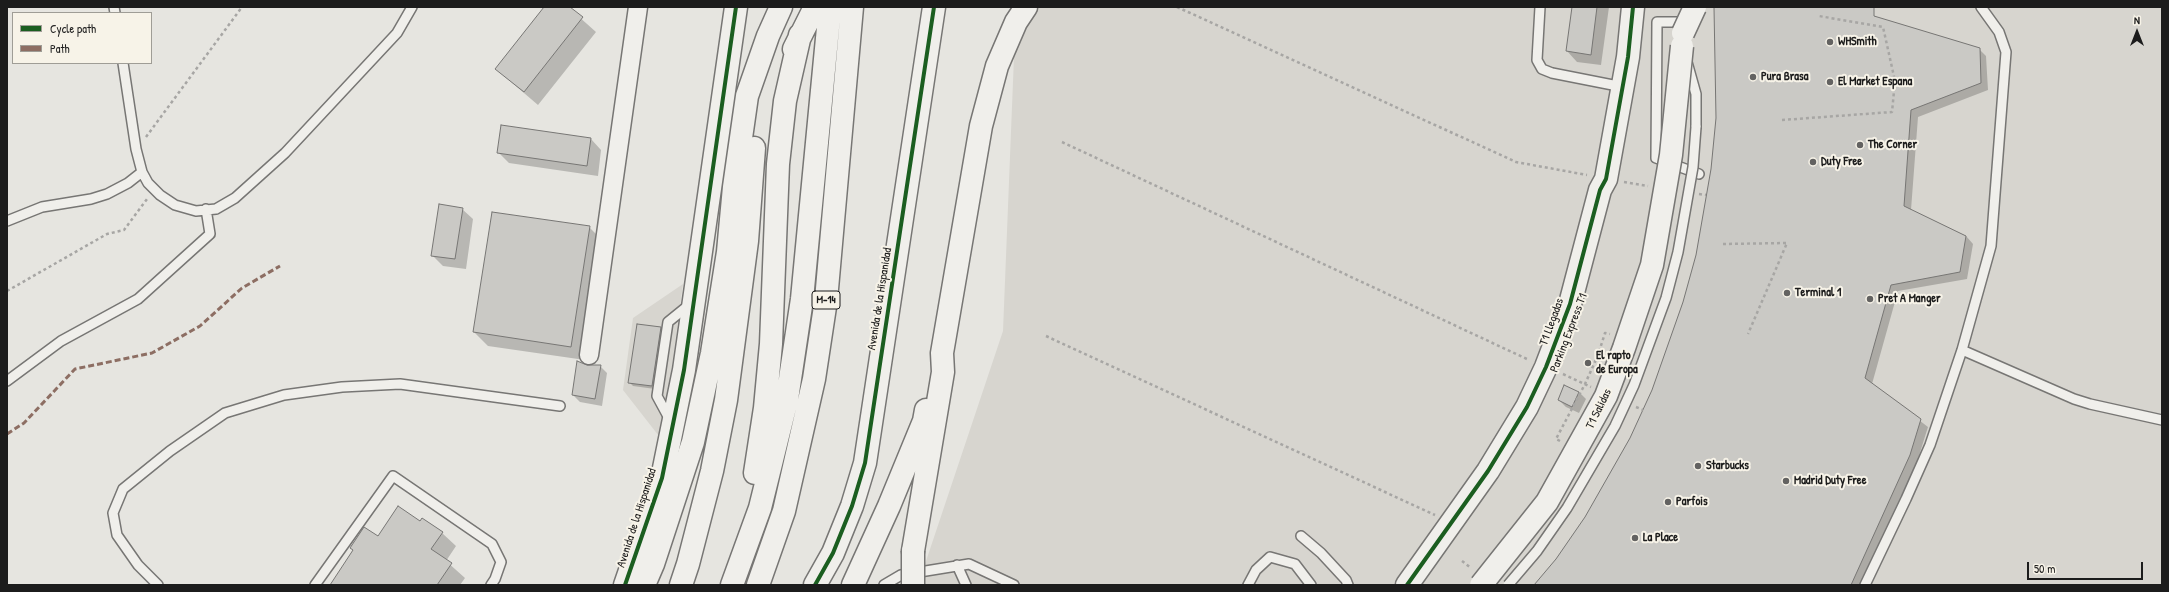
<!DOCTYPE html>
<html>
<head>
<meta charset="utf-8">
<style>
  body { margin:0 }
  #map { position:relative; width:2169px; height:592px; overflow:hidden; background:#e6e5e0; font-family:"Patrick Hand",sans-serif }
  canvas { display:block }
  .frame { position:absolute; inset:0; border:8px solid #1c1c1c; pointer-events:none }
  .legend { position:absolute; left:12px; top:12px; width:140px; height:52px; box-sizing:border-box; background:#f7f3e8; border:1px solid #9f9d96; margin:0; padding:5px 7px; list-style:none; font-size:12px; color:#1c1c1c }
  .legend li { display:flex; align-items:center; gap:8px; height:20px }
  .legend b { width:20px; border:1px solid #9f9d96 }
  .north { position:absolute; left:2117px; top:12px; width:40px; height:40px; -webkit-text-stroke:3px #f7f3e8; paint-order:stroke; rotate:0deg; font-size:11px; font-weight:700; line-height:16px; text-align:center; color:#1c1c1c }
  .north::after { content:''; display:block; margin:auto; width:14px; height:18px; background:#1c1c1c; clip-path:polygon(50% 0,100% 100%,50% 72%,0 100%) }
  .scale { position:absolute; left:2027px; top:562px; width:116px; height:18px; box-sizing:border-box; border:2px solid #1c1c1c; border-top:0; padding-left:5px; font-size:12px; line-height:14px; white-space:nowrap; color:#1c1c1c; -webkit-text-stroke:3px #f7f3e8; paint-order:stroke }
</style>
</head>
<body>
<div id="map">
<canvas width="2169" height="592"></canvas>
<div class="frame"></div>
<ul class="legend">
<li><b style="height:5px;background:#1b5e20"></b>Cycle path</li>
<li><b style="height:5px;background:#8d6e63"></b>Path</li>
</ul>
<div class="north">N</div>
<div class="scale">50 m</div>
</div>
<script>
const g = document.querySelector('canvas').getContext('2d');
g.lineJoin = 'round';
function fill(path, color) { g.fillStyle = color; g.fill(path, 'evenodd'); }
const toPath = rows => new Path2D(rows.map(r => 'M' + r).join(''));
function trace(path, color, width, dash) { g.strokeStyle = color; g.lineWidth = width; g.lineCap = dash ? 'butt' : 'round'; g.setLineDash(dash || []); g.stroke(path); }
function write(font, color, halo, rows, align = 'center') {
  g.font = font + ' "Patrick Hand",sans-serif'; g.lineWidth = 4; g.setLineDash([]); g.textBaseline = 'middle'; g.strokeStyle = halo; g.fillStyle = color; for (const [text, x, y, turn = 0] of rows) {
    g.save(); g.translate(x, y); g.rotate((+turn || 0) * Math.PI / 180); g.textAlign = isNaN(turn) ? turn : align; if (halo) g.strokeText(text, 0, 0); g.fillText(text, 0, 0); g.restore();
  }
}
fill(toPath([
  [1016,7,2162,7,2162,585,918,585,1003,331],
  [683,284,662,440,623,390,633,318]
]), '#d7d5cf');
fill(toPath([
  [546,7,568,7,596,32,538,105,496,69],
  [1573,7,1609,7,1601,65,1577,62,1567,51],
  [1715,7,1841,7,1979,49,1986,56,1988,90,1918,117,1911,210,1966,236,1973,244,1967,279,1898,291,1872,384,1928,427,1917,462,1861,585,1536,585,1556,560,1586,517,1631,438,1653,390,1684,302,1697,255,1712,169,1717,118],
  [502,126,591,139,601,150,598,176,509,163,498,152],
  [462,209,473,219,466,269,443,266,432,255],
  [589,227,603,241,585,360,488,346,474,332],
  [661,328,664,331,655,389,633,386,629,382],
  [587,366,600,366,607,373,602,406,580,402,573,395],
  [1579,392,1586,399,1579,413,1566,407,1559,400],
  [420,523,442,533,456,546,446,561,465,578,460,585,331,585,378,538]
]), '#0003');
const building = toPath([
  [544,7,570,7,583,17,524,92,495,69,544,7],
  [1572,7,1597,7,1591,55,1566,51,1572,7],
  [1714,7,1874,7,1874,16,1980,48,1981,83,1911,110,1904,206,1966,236,1960,272,1891,285,1865,378,1921,419,1910,455,1851,585,1534,585,1556,559,1585,517,1630,438,1652,390,1683,302,1696,255,1711,169,1716,118,1714,7],
  [501,125,591,138,587,166,497,153,501,125],
  [439,204,463,208,455,259,431,256,439,204],
  [492,212,590,226,571,347,473,332,492,212],
  [637,324,661,327,652,386,628,383,637,324],
  [577,361,587,365,601,365,595,399,572,395,577,361],
  [1564,385,1579,392,1572,407,1558,400,1564,385],
  [398,506,420,521,422,518,443,532,431,549,452,563,437,585,330,585,353,550,350,548,364,527,378,536,398,506]
]);
fill(building, '#cac9c5');
trace(building, '#777674', 1);
const lane = toPath([
  [114,7,115,13],
  [1540,7,1537,60,1542,69,1552,73,1623,87],
  [1688,22,1657,22,1656,158,1699,174],
  [1687,62,1696,94,1696,127],
  [123,63,136,149,142,172,148,183,160,195,175,205,196,211,216,209,235,198,285,153,397,33,412,7],
  [7,221,42,207,91,199,107,194,128,183,142,172],
  [1962,350,2074,399,2090,404,2162,420],
  [7,381,61,341,138,299,210,234,206,209],
  [670,420,657,396,668,322,689,305],
  [1301,536,1321,553,1346,580,1348,585],
  [957,565,966,585],
  [158,585,138,565,117,535,113,513,123,489,170,451,225,413,284,395,342,387,400,384,560,406],
  [315,585,393,476,492,544,501,562,495,579,491,585],
  [884,585,901,575,969,564,1014,585],
  [1248,585,1256,570,1270,557,1295,564,1311,585],
  [1865,585,1906,499,1930,445,1962,350,1991,246,2006,52,1999,32,1981,7]
]);
const street = toPath([
  [589,355,638,7]
]);
const secondary = toPath([
  [913,551,943,372,942,353,981,126,997,66,1016,22,1026,7],
  [625,585,662,478,684,370,736,7],
  [815,585,833,553,852,506,865,463,934,7],
  [853,585,889,506,924,421,926,410],
  [1407,585,1488,471,1527,407,1546,367,1570,304,1600,190,1606,179,1628,57,1633,7]
]);
const highway = toPath([
  [794,49,815,7],
  [755,473,765,408,771,344,778,164,785,101,800,35],
  [644,585,653,564,693,442,712,353,728,252,734,187,747,96,768,36,781,7],
  [681,585,688,564,712,471,726,400,747,241,754,148],
  [732,585,760,508,787,399,802,299,830,7],
  [758,585,784,511,814,379,826,300,852,7]
]);
trace(lane, '#777674', 12);
trace(street, '#777674', 21);
trace(secondary, '#777674', 25);
trace(highway, '#777674', 25);
trace(toPath([
  [1177,7,1516,162,1587,175],
  [1782,120,1892,112,1895,81,1883,27,1819,16],
  [146,137,242,7],
  [1062,142,1529,360],
  [1624,182,1648,186],
  [1699,194,1706,195],
  [1723,244,1787,243,1748,334],
  [7,291,107,234,124,230,147,199],
  [1046,336,1435,515],
  [1563,374,1591,387],
  [1636,407,1643,410],
  [1560,441,1556,439,1585,384,1598,355,1605,333,1610,334],
  [1462,561,1471,568]
]), '#a7a6a4', 2.5, [3, 3]);
trace(lane, '#f0efeb', 9);
trace(street, '#f0efeb', 18);
trace(secondary, '#f0efeb', 22);
trace(highway, '#f0efeb', 22);
const laneBridge = toPath([
  [1508,585,1537,551,1567,508,1615,426,1634,385,1666,298,1678,252,1693,167,1696,127]
]);
const secondaryBridge = toPath([
  [1683,33,1695,7],
  [913,585,913,551],
  [1481,585,1547,502,1606,396,1624,348,1652,265,1671,155,1682,46]
]);
trace(laneBridge, '#777674', 12, []);
trace(secondaryBridge, '#777674', 25, []);
trace(laneBridge, '#f0efeb', 9);
trace(secondaryBridge, '#f0efeb', 22);
trace(toPath([
  [7,434,24,423,75,369,152,353,200,326,242,288,280,266]
]), '#8d6e63', 3, [6, 3]);
trace(toPath([
  [625,585,662,478,684,370,736,7],
  [815,585,833,553,852,506,865,463,934,7],
  [1407,585,1488,471,1527,407,1546,367,1570,304,1600,190,1606,179,1628,57,1633,7]
]), '#1b5e20', 4);
for (const [x, y, r, color] of [
  [1830,42,4,"#636261"],
  [1753,77,4,"#636261"],
  [1830,82,4,"#636261"],
  [1860,145,4,"#636261"],
  [1813,162,4,"#636261"],
  [1787,293,4,"#636261"],
  [1870,299,4,"#636261"],
  [1588,363,4,"#636261"],
  [1698,466,4,"#636261"],
  [1786,481,4,"#636261"],
  [1668,502,4,"#636261"],
  [1635,538,4,"#636261"]
]) { const dot = new Path2D(); dot.arc(x, y, r, 0, 2 * Math.PI); g.fillStyle = color; g.fill(dot); trace(dot, '#f7f3e8', 1.5); }
for (const [x, y, w] of [
  [826,300,28]
]) { const box = new Path2D(); box.roundRect(x - w / 2, y - 9, w, 18, 3); g.fillStyle = '#f7f3e8'; g.fill(box); trace(box, '#1c1c1c', 1); }
write('bold 11px', '#1c1c1c', null, [
  ["M-14",826,300]
]);
write('bold 12px', '#1c1c1c', '#f7f3e8', [
  ["WHSmith",1838,42],
  ["Pura Brasa",1761,77],
  ["El Market Espana",1838,82],
  ["The Corner",1868,145],
  ["Duty Free",1821,162],
  ["Terminal 1",1795,293],
  ["Pret A Manger",1878,299],
  ["El rapto",1596,356],
  ["de Europa",1596,370],
  ["Starbucks",1706,466],
  ["Madrid Duty Free",1794,481],
  ["Parfois",1676,502],
  ["La Place",1643,538]
], 'left');
write('12px', '#1c1c1c', '#f7f3e8', [
  ["Avenida de la Hispanidad",880,299,-81],
  ["T1 Llegadas",1552,322,-70],
  ["Parking Express T1",1569,333,-69],
  ["T1 Salidas",1599,409,-64],
  ["Avenida de la Hispanidad",637,518,-72]
]);
</script>
</body>
</html>
